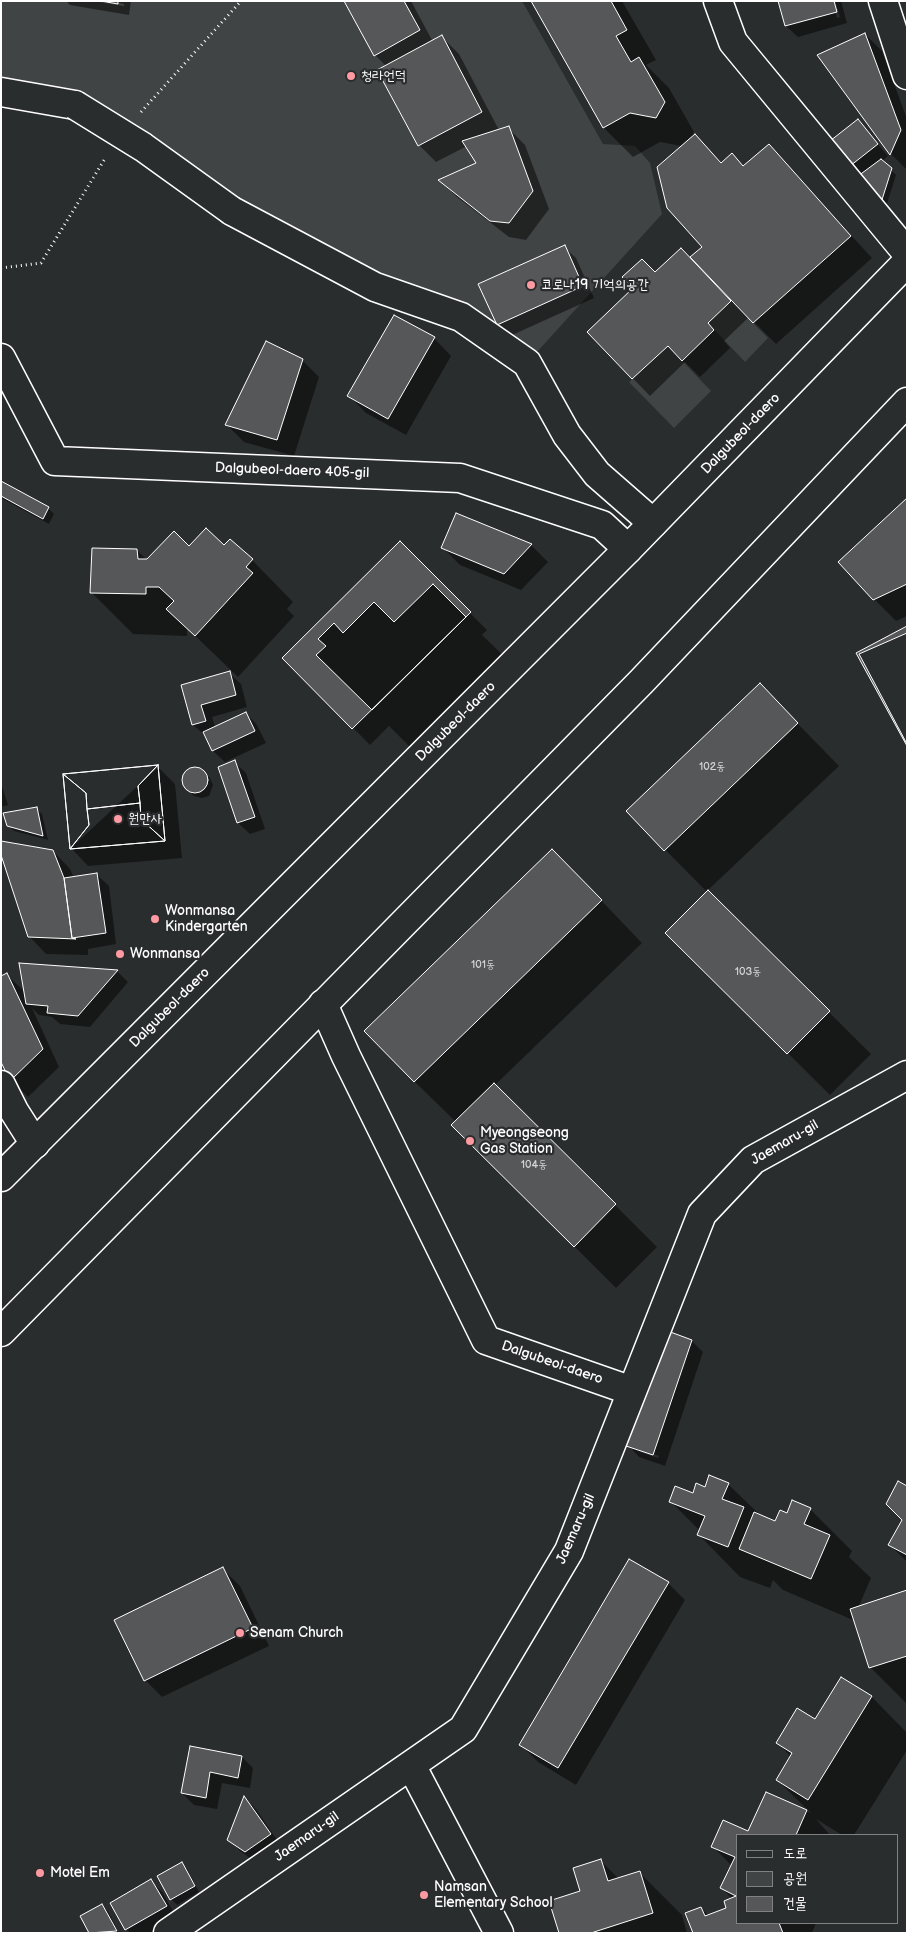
<!DOCTYPE html>
<html>
<head>
<meta charset="utf-8">
<style>
	body { margin:0 }
	#map { position:relative; width:908px; height:1934px; overflow:hidden; background:#2a2d2e; font-family:"Balsamiq Sans","Poor Story",sans-serif }
	canvas { display:block }
	.frame { position:absolute; inset:0; border:2px solid #fff; pointer-events:none }
	.legend { position:absolute; left:736px; top:1834px; width:162px; height:90px; box-sizing:border-box; background:#2a2d2e; border:1px solid #7f8182; margin:0; padding:6px 9px; list-style:none; font-size:15px; color:#fff }
	.legend li { display:flex; align-items:center; gap:10px; height:25px }
	.legend b { width:25px; border:1px solid #7f8182 }
</style>
</head>
<body>
<div id="map">
<canvas width="908" height="1934"></canvas>
<div class="frame"></div>
<ul class="legend">
<li><b style="height:6px;background:#2a2d2e"></b>도로</li>
<li><b style="height:14px;background:#414445"></b>공원</li>
<li><b style="height:14px;background:#555758"></b>건물</li>
</ul>
</div>
<script>
const g = document.querySelector('canvas').getContext('2d');
g.lineJoin = 'round';
function fill(path, color) {
  g.fillStyle = color;
  g.fill(path, 'evenodd');
}
function shape(rows) {
  const path = new Path2D();
  for (const r of rows) {
    if (r.length === 3) {
      path.moveTo(r[0] + r[2], r[1]);
      path.arc(r[0], r[1], r[2], 0, 2 * Math.PI);
      continue;
    }
    path.moveTo(r[0], r[1]);
    for (let i = 2; i < r.length; i += 2) path.lineTo(r[i], r[i + 1]);
  }
  return path;
}
function trace(path, color, width, dash) {
  g.strokeStyle = color;
  g.lineWidth = width;
  g.lineCap = dash ? 'butt' : 'round';
  g.setLineDash(dash || []);
  g.stroke(path);
}
function write(font, color, halo, rows, align = 'center') {
  g.font = font + ' "Balsamiq Sans","Poor Story",sans-serif';
  g.lineWidth = 4.5;
  g.setLineDash([]);
  g.textBaseline = 'middle';
  g.strokeStyle = halo;
  g.fillStyle = color;
  for (const [text, x, y, turn = 0] of rows) {
    g.save();
    g.translate(x, y);
    g.rotate((+turn || 0) * Math.PI / 180);
    g.textAlign = isNaN(turn) ? turn : align;
    if (halo) g.strokeText(text, 0, 0);
    g.fillText(text, 0, 0);
    g.restore();
  }
}
const green = shape([
	[1,1,522,1,603,144,635,146,650,163,662,214,527,363,375,287,75,105,1,90],
	[731,301,768,338,745,362,708,323],
	[668,346,711,391,674,428,629,382]
]);
const shadow = shape([
	[66,1,93,1,124,6,124,4,108,1,131,1,129,15,70,5],
	[345,1,411,1,433,42,442,37,459,54,499,130,508,128,525,145,549,209,526,240,509,237,457,197,440,181,478,163,467,146,436,162,419,145,387,67,375,55],
	[533,1,622,1,656,60,646,65,669,88,694,132,693,134,722,163,744,167,769,146,872,258,776,344,749,317,724,341,730,348,700,377,685,362,650,396,588,332,655,274,691,259,703,247,682,146,660,142,633,157,604,128],
	[832,1,837,18,840,17,835,1,841,1,847,23,798,37,786,26],
	[865,34,882,51,907,119,907,170,891,154,819,56],
	[858,121,888,156,882,161,896,175,885,210,861,175,851,165],
	[564,247,576,258,594,298,510,336,498,324],
	[434,338,451,356,406,435,366,413,349,396],
	[302,360,319,377,294,456,244,442,227,425],
	[1,477,5,485,48,508,54,514,49,524,1,498],
	[907,500,907,616,896,621,874,599],
	[456,514,531,545,548,562,521,590,460,565,443,548],
	[400,543,487,630,482,635,507,659,414,751,389,726,370,745,284,658],
	[189,548,252,560,293,602,287,609,294,616,238,677,187,628,187,636,133,634,92,593,137,550,148,561],
	[229,673,241,684,247,707,212,717,215,727,246,713,257,725,266,743,225,762,213,751,206,736,193,725,182,686],
	[760,685,839,766,707,891,871,1054,830,1095,667,933,707,892,627,811],
	[234,762,246,773,265,829,250,834,238,823,219,768],
	[158,767,175,784,182,858,88,866,71,848],
	[193,768,204,772,210,778,213,785,209,796,202,798,194,796,185,787,183,779,186,772],
	[1,783,8,805,1,807],
	[37,809,42,814,48,840,14,831,8,825],
	[53,851,70,869,74,878,97,875,109,886,116,944,88,949,88,955,46,954,29,936],
	[594,893,642,943,495,1085,657,1247,616,1288,453,1125,456,1122,414,1081],
	[20,965,117,971,128,982,90,1027,60,1024,52,1017,39,1015,32,1008,59,1067,28,1097,11,1080,7,975,26,993],
	[666,1332,692,1341,703,1352,665,1466,639,1457,628,1445],
	[640,1449,659,1456,658,1458,640,1452],
	[728,1484,761,1516,776,1523,788,1515,810,1509,852,1551,849,1557,871,1578,858,1608,907,1592,907,1704,870,1667,854,1618,853,1620,783,1590,773,1580,770,1588,740,1577,699,1535,700,1531,670,1501,694,1494,705,1488],
	[907,1487,907,1562,890,1545,903,1520],
	[223,1569,240,1586,269,1646,162,1697,145,1680],
	[668,1583,685,1600,576,1785,538,1762,521,1745],
	[842,1679,872,1697,907,1733,907,1750,854,1835,842,1835,816,1819,830,1835,737,1835,737,1923,816,1923,812,1933,694,1933,701,1908,709,1916,728,1908,732,1899,722,1888,732,1866,712,1846,724,1822,748,1833,766,1793,811,1813,777,1780,791,1757,777,1742,816,1721],
	[191,1747,242,1757,253,1768,250,1788,222,1783,217,1809,194,1805,182,1793],
	[245,1798,256,1809,281,1846,257,1863,240,1851,229,1839],
	[601,1861,619,1879,640,1873,682,1915,687,1933,560,1933,581,1892],
	[182,1864,187,1869,199,1892,177,1905,171,1899],
	[151,1881,162,1892,177,1918,151,1933,130,1933,126,1929],
	[102,1906,108,1911,119,1933,90,1933]
]);
const building = shape([
	[101,1,118,1,118,4,101,1],
	[344,1,404,1,420,30,374,56,344,1],
	[531,1,611,1,627,30,616,36,631,62,639,57,665,102,656,118,630,113,603,128,531,1],
	[778,1,834,1,837,12,785,26,778,1],
	[865,33,901,130,890,155,817,55,865,33],
	[442,35,482,112,418,146,377,70,442,35],
	[858,119,878,144,850,166,830,141,858,119],
	[509,126,533,191,509,223,490,221,438,180,476,163,462,141,509,126],
	[695,134,721,163,732,153,743,166,769,144,851,236,753,323,690,257,702,247,667,208,657,167,695,134],
	[881,159,892,168,880,206,854,179,881,159],
	[565,245,583,286,497,325,478,284,565,245],
	[681,248,731,301,708,323,714,330,682,361,668,346,632,379,587,332,633,288,622,277,642,259,655,272,681,248],
	[394,315,435,337,388,419,347,396,394,315],
	[266,341,303,359,277,440,225,425,266,341],
	[1,481,49,507,43,519,1,496,1,481],
	[907,498,907,584,873,600,838,562,907,498],
	[456,513,532,544,504,574,441,548,456,513],
	[206,528,224,545,230,539,253,559,246,567,253,573,195,636,166,609,174,601,159,587,146,587,146,594,90,593,92,548,137,549,138,559,147,559,174,531,189,546,206,528],
	[400,541,471,612,352,729,282,658,400,541],
	[433,584,466,617,372,710,316,655,326,646,318,639,334,623,343,633,374,602,394,622,433,584],
	[907,626,907,746,856,653,907,626],
	[907,633,907,744,859,654,907,633],
	[230,671,236,695,201,705,206,721,192,725,181,685,230,671],
	[760,683,798,723,664,851,626,811,760,683],
	[246,712,255,731,212,751,203,732,246,712],
	[235,760,255,817,237,823,218,767,235,760],
	[158,765,165,841,70,849,63,774,158,765],
	[158,765,165,841,141,819,140,803,138,786,158,765],
	[158,765,138,786,140,803,87,809,86,793,63,774,158,765],
	[195,780,13],
	[63,774,86,793,87,809,89,825,70,849,63,774],
	[140,803,141,819,165,841,70,849,89,825,87,809,140,803],
	[37,807,43,836,7,826,3,813,37,807],
	[1,841,53,850,64,878,72,938,76,939,28,937,1,855,1,841],
	[552,849,602,900,414,1082,364,1031,552,849],
	[97,873,106,933,72,938,64,878,97,873],
	[708,890,830,1011,787,1054,665,933,708,890],
	[19,963,118,970,78,1016,47,1013,48,1006,26,1004,19,963],
	[7,973,43,1049,10,1081,1,1062,1,976,7,973],
	[494,1083,616,1204,574,1247,451,1125,494,1083],
	[665,1330,692,1340,653,1455,626,1446,665,1330],
	[709,1475,729,1483,722,1499,744,1507,728,1547,697,1535,705,1516,669,1502,675,1486,693,1493,696,1483,705,1487,709,1475],
	[898,1481,907,1486,907,1555,888,1545,902,1520,886,1504,898,1481],
	[792,1500,811,1508,804,1524,830,1535,811,1579,739,1549,754,1512,775,1521,780,1510,787,1513,792,1500],
	[629,1559,669,1582,558,1768,519,1745,629,1559],
	[223,1567,253,1628,144,1681,114,1620,223,1567],
	[907,1590,907,1656,869,1668,850,1609,907,1590],
	[841,1677,872,1696,808,1800,776,1780,792,1753,776,1743,797,1708,815,1719,841,1677],
	[190,1746,242,1756,238,1778,210,1772,206,1798,181,1793,190,1746],
	[766,1792,807,1810,796,1835,737,1835,737,1923,779,1923,783,1933,693,1933,685,1913,701,1907,705,1916,726,1908,724,1901,736,1896,720,1888,735,1857,711,1847,723,1820,748,1831,766,1792],
	[244,1796,271,1834,245,1852,227,1840,244,1796],
	[601,1859,608,1881,640,1871,653,1913,591,1933,559,1933,549,1901,580,1891,573,1868,601,1859],
	[182,1862,195,1886,170,1900,157,1876,182,1862],
	[151,1879,167,1906,125,1930,110,1903,151,1879],
	[102,1904,117,1931,89,1933,80,1916,102,1904]
]);
const path = shape([
	[141,112,241,1],
	[1,268,41,263,106,157]
]);
const minor = shape([
	[718,1,733,42,907,253],
	[883,1,907,75],
	[1,92,75,105],
	[232,211,375,287,461,317,527,363,567,435,597,474,653,523],
	[1,358,55,461,460,478,602,525,628,549],
	[323,1004,346,1056,486,1340,632,1391],
	[1,1085,14,1111,35,1144],
	[411,1765,499,1933],
	[168,1933,463,1729,569,1551,702,1214,753,1160,907,1075]
]);
const major = shape([
	[1,1177,628,549,907,262],
	[1,1332,641,682,907,402]
]);
const minorBridge = shape([
	[75,105,143,147,232,211]
]);
const markers = [
	[351,76,5,"#ff9aa2"],
	[531,285,5,"#ff9aa2"],
	[118,819,5,"#ff9aa2"],
	[155,919,5,"#ff9aa2"],
	[120,954,5,"#ff9aa2"],
	[470,1141,5,"#ff9aa2"],
	[240,1633,5,"#ff9aa2"],
	[40,1873,5,"#ff9aa2"],
	[424,1895,5,"#ff9aa2"]
];
const numberNames = [
	["102동",712,767],
	["101동",483,965],
	["103동",748,972],
	["104동",534,1165]
];
const poiNames = [
	["청라언덕",361,76],
	["코로나19 기억의공간",541,285],
	["원만사",128,819],
	["Wonmansa",165,911],
	["Kindergarten",165,927],
	["Wonmansa",130,954],
	["Myeongseong",480,1133],
	["Gas Station",480,1149],
	["Senam Church",250,1633],
	["Motel Em",50,1873],
	["Namsan",434,1887],
	["Elementary School",434,1903]
];
const streetNames = [
	["Dalgubeol-daero",741,434,-46],
	["Dalgubeol-daero 405-gil",292,471,2],
	["Dalgubeol-daero",456,722,-45],
	["Dalgubeol-daero",170,1008,-45],
	["Jaemaru-gil",785,1143,-30],
	["Dalgubeol-daero",552,1363,19],
	["Jaemaru-gil",576,1529,-66],
	["Jaemaru-gil",307,1837,-35]
];
fill(green, '#414445');
fill(shadow, '#0007');
fill(building, '#555758');
trace(building, '#fff', 1);
trace(minor, '#fff', 31);
trace(major, '#fff', 31);
trace(path, '#fff', 3, [1, 4]);
trace(minor, '#2a2d2e', 28);
trace(major, '#2a2d2e', 28);
trace(minorBridge, '#fff', 31, []);
trace(minorBridge, '#2a2d2e', 28);
for (const [x, y, r, color] of markers) {
  const dot = new Path2D();
  dot.arc(x, y, r, 0, 2 * Math.PI);
  g.fillStyle = color;
  g.fill(dot);
  trace(dot, '#2a2d2e', 2);
}
write('11px', '#d4d5d5', null, numberNames);
write('14px', '#fff', '#2a2d2e', poiNames, 'left');
write('14px', '#fff', '#2a2d2e', streetNames);
</script>
</body>
</html>
